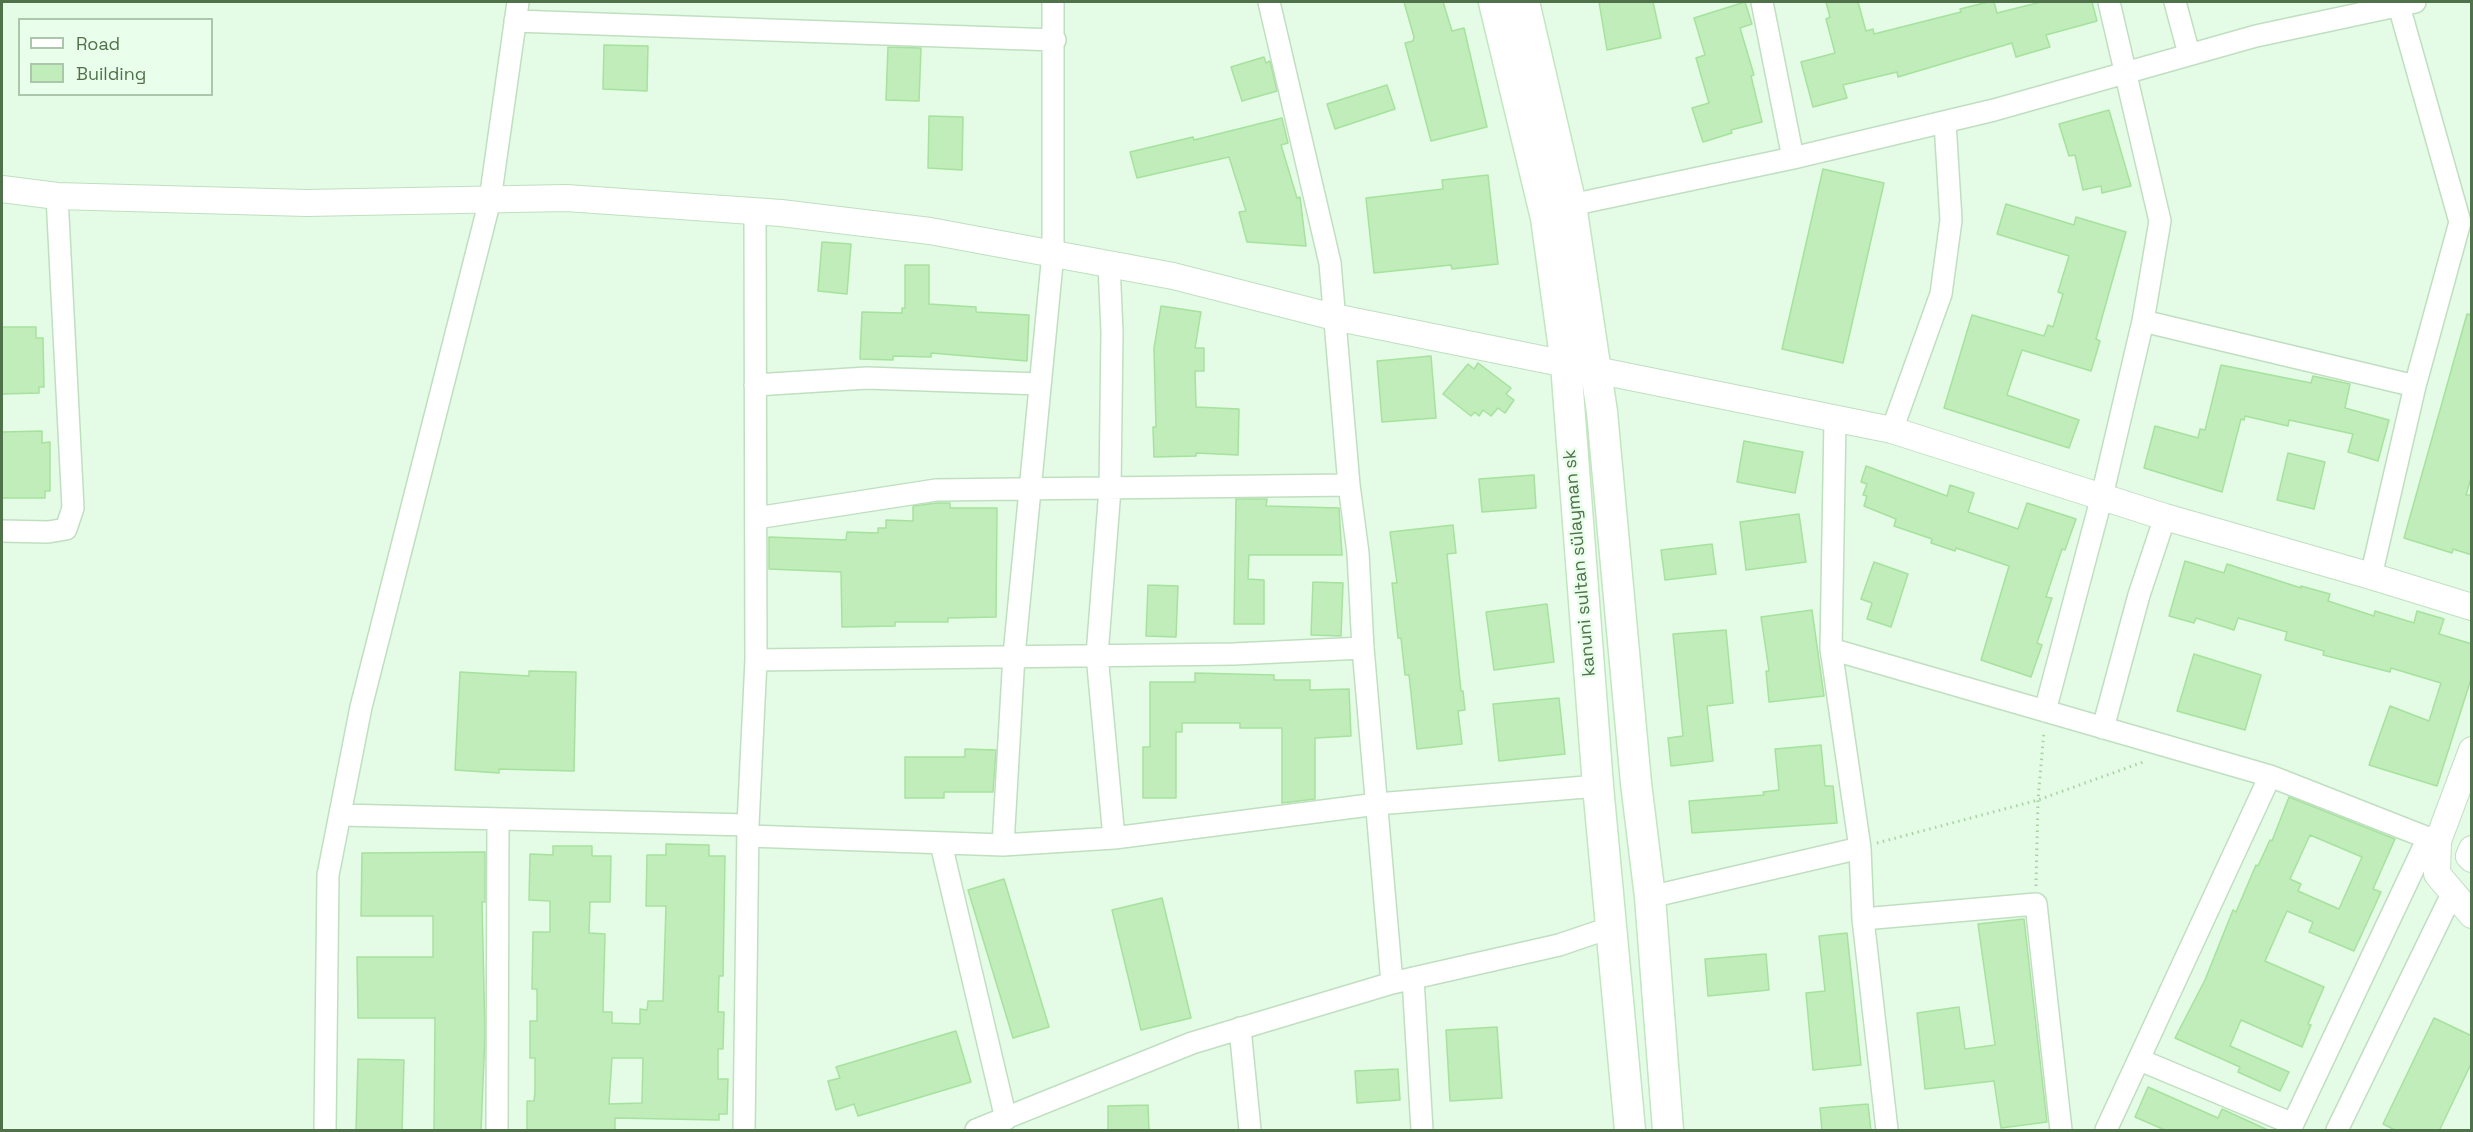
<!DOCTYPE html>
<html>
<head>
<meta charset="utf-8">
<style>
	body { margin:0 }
	#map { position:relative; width:2473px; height:1132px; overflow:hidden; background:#e4fbe6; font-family:"Space Grotesk",sans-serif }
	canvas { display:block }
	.frame { position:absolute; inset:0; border:3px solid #50724a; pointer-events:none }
	.legend { position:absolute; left:18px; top:18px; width:195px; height:78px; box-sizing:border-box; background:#eafeec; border:2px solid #acc6ab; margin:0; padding:8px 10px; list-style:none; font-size:18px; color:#50724a }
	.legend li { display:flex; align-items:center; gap:12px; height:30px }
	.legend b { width:30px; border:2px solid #acc6ab }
</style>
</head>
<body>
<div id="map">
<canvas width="2473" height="1132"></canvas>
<div class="frame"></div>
<ul class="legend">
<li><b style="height:8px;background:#fff"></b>Road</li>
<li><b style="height:16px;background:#c0edba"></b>Building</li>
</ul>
</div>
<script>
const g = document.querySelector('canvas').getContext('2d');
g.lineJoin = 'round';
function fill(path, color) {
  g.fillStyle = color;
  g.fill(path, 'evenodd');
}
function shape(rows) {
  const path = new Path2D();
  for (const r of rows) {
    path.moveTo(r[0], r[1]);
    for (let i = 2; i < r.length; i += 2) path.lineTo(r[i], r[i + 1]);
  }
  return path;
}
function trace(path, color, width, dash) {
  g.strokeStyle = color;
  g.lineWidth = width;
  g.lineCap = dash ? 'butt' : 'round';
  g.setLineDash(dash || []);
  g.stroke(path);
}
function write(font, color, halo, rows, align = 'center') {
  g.font = font + ' "Space Grotesk",sans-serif';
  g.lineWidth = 5;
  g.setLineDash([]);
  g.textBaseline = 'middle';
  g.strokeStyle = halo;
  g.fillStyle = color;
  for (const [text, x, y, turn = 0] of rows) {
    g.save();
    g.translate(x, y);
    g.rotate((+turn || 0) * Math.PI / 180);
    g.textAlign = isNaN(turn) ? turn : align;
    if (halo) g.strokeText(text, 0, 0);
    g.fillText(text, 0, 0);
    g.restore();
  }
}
const building = shape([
	[1404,2,1443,2,1452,31,1464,28,1487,127,1431,141,1405,43,1413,41,1414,37,1404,2],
	[1599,2,1653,2,1661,38,1607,50,1599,2],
	[1745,2,1752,24,1740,28,1754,75,1751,76,1762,122,1731,130,1732,133,1703,142,1692,108,1709,103,1696,58,1705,55,1694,18,1745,2],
	[1826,2,1858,2,1866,31,1873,29,1874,34,1961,12,1960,9,1988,2,1994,2,1997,13,2041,2,2092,2,2097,21,2046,35,2050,47,2016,57,2012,43,1898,77,1897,72,1843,85,1847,98,1813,107,1801,62,1835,53,1826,19,1830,17,1826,2],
	[604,45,648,46,647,91,603,89,604,45],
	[888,47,921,48,919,101,886,100,888,47],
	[1264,57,1266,63,1270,61,1277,91,1242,101,1231,67,1264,57],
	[1387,85,1395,109,1335,129,1327,104,1387,85],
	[2109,110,2131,186,2102,193,2101,186,2083,190,2075,155,2069,156,2059,124,2109,110],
	[929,116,963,117,962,170,928,168,929,116],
	[1282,118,1288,143,1281,145,1297,198,1300,197,1306,246,1247,242,1239,212,1246,211,1229,157,1137,178,1130,152,1193,137,1194,140,1282,118],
	[1823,169,1884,183,1843,363,1782,349,1823,169],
	[1488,175,1498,264,1452,269,1451,265,1374,273,1366,198,1443,189,1442,180,1488,175],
	[2006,204,2074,225,2076,217,2126,232,2096,339,2100,341,2091,371,2022,350,2007,395,2079,420,2069,448,1944,408,1972,315,2044,336,2048,325,2053,327,2063,294,2058,292,2069,256,1997,234,2006,204],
	[822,242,851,244,847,294,818,291,822,242],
	[905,265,929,265,929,304,976,307,976,312,1029,315,1027,361,931,353,931,357,893,356,893,360,860,359,862,312,902,313,902,308,905,308,905,265],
	[1161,306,1201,312,1195,348,1204,348,1204,371,1195,371,1196,407,1239,409,1238,455,1196,453,1196,456,1154,457,1153,427,1156,427,1154,348,1161,306],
	[2467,314,2472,315,2472,475,2466,495,2472,495,2472,555,2453,549,2452,553,2404,538,2467,314],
	[2,327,36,327,36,338,43,338,44,387,39,387,39,393,2,394,2,327],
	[1431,356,1436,418,1382,422,1377,361,1431,356],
	[1478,363,1511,388,1506,394,1514,400,1505,413,1498,408,1491,416,1483,410,1479,416,1475,412,1471,416,1443,394,1468,364,1474,369,1478,363],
	[2221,365,2311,383,2313,376,2350,384,2345,408,2389,420,2378,461,2348,452,2353,434,2289,420,2288,426,2245,416,2244,420,2241,419,2222,492,2144,468,2155,426,2198,438,2200,429,2205,430,2221,365],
	[42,431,42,443,50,442,50,491,45,491,45,498,2,498,2,432,42,431],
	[1744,441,1803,452,1795,493,1737,482,1744,441],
	[2288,453,2325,462,2314,509,2277,500,2288,453],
	[1866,466,1947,496,1950,485,1974,493,1968,512,2018,529,2027,503,2076,519,2065,550,2062,549,2046,597,2052,598,2037,643,2042,645,2031,677,1981,660,2009,566,1956,548,1955,551,1931,543,1932,539,1894,526,1896,519,1864,506,1867,496,1863,495,1867,484,1861,482,1866,466],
	[1534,475,1536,508,1482,512,1479,479,1534,475],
	[1236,499,1267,499,1266,506,1339,508,1342,555,1249,555,1248,579,1264,580,1264,624,1234,624,1236,499],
	[937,503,950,503,950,508,997,508,996,617,948,618,948,622,895,622,895,626,842,627,841,572,769,569,769,537,846,540,847,532,878,533,878,528,886,528,886,520,913,521,913,506,937,503],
	[1799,514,1806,562,1746,570,1740,522,1799,514],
	[1453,525,1456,553,1447,554,1461,691,1463,691,1465,710,1458,711,1462,744,1417,749,1409,675,1405,675,1401,638,1398,638,1392,583,1397,583,1390,532,1453,525],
	[1712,544,1716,574,1665,580,1661,550,1712,544],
	[2185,561,2224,573,2227,564,2301,588,2301,586,2330,594,2328,601,2374,616,2375,611,2414,623,2417,611,2444,619,2439,634,2472,644,2472,676,2437,786,2369,765,2390,706,2429,721,2441,683,2391,668,2390,672,2323,655,2324,651,2285,640,2287,632,2238,618,2234,630,2196,618,2194,623,2169,616,2185,561],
	[1874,562,1908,574,1891,627,1867,619,1872,603,1861,599,1874,562],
	[1313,582,1343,583,1341,636,1311,635,1313,582],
	[1148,585,1178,586,1176,637,1146,636,1148,585],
	[1547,604,1554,662,1494,670,1486,612,1547,604],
	[1812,610,1824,696,1769,702,1766,671,1769,671,1761,617,1812,610],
	[1726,630,1733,703,1707,706,1713,761,1671,766,1668,738,1683,736,1673,634,1726,630],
	[2194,654,2261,675,2245,730,2177,711,2194,654],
	[529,671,576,672,574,771,499,769,499,773,455,770,460,672,529,676,529,671],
	[1195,673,1274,675,1274,680,1310,680,1310,690,1349,689,1351,736,1315,738,1315,799,1282,803,1282,728,1240,728,1240,723,1182,723,1182,732,1176,732,1176,798,1143,798,1143,747,1150,747,1150,682,1195,682,1195,673],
	[1559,698,1565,754,1499,761,1493,704,1559,698],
	[1821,745,1825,786,1833,786,1837,823,1692,833,1689,801,1764,795,1763,792,1779,790,1775,749,1821,745],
	[965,749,996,750,993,792,944,792,944,798,905,798,905,757,965,757,965,749],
	[2289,797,2395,839,2373,889,2381,892,2354,951,2309,932,2313,922,2287,911,2265,961,2324,987,2308,1024,2311,1025,2302,1047,2241,1020,2230,1046,2289,1072,2280,1091,2238,1072,2240,1067,2175,1038,2205,980,2233,910,2236,912,2256,865,2258,866,2270,840,2272,841,2289,797],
	[2310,835,2362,857,2339,909,2298,891,2301,884,2290,879,2310,835],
	[666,844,709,845,709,856,725,856,723,976,719,976,718,1012,724,1012,723,1049,718,1049,718,1079,728,1079,727,1114,719,1114,719,1120,615,1118,615,1131,527,1131,527,1101,534,1101,535,1092,535,1058,530,1058,530,1021,537,1021,537,989,532,989,533,932,550,932,550,901,529,900,530,854,553,855,553,846,592,846,592,856,611,856,610,902,590,902,589,933,605,934,603,1012,612,1012,612,1023,640,1024,640,1009,647,1010,648,1001,663,1001,666,906,646,906,647,855,666,855,666,844],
	[612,1058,643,1058,642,1103,609,1104,612,1058],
	[485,852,485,902,482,902,485,1034,481,1131,434,1131,435,1018,358,1018,357,957,433,957,433,916,361,916,362,853,485,852],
	[1004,879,1049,1027,1013,1038,968,890,1004,879],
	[1162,898,1191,1018,1141,1030,1112,910,1162,898],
	[2024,919,2047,1122,2001,1128,1994,1081,1925,1089,1917,1013,1959,1007,1965,1049,1995,1045,1978,924,2024,919],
	[1847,933,1861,1065,1813,1070,1806,993,1825,991,1819,936,1847,933],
	[1766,954,1769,990,1708,996,1705,959,1766,954],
	[2434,1018,2472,1036,2472,1062,2439,1131,2397,1131,2383,1124,2434,1018],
	[1497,1027,1502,1098,1450,1101,1446,1030,1497,1027],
	[956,1031,971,1082,858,1116,854,1104,836,1110,828,1081,840,1078,836,1067,956,1031],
	[358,1059,404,1060,402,1131,356,1131,358,1059],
	[1398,1069,1400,1100,1357,1103,1355,1071,1398,1069],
	[2148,1087,2218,1118,2222,1109,2270,1131,2167,1131,2135,1117,2148,1087],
	[1868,1104,1871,1131,1822,1131,1820,1108,1868,1104],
	[1148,1105,1149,1131,1108,1131,1108,1106,1148,1105]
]);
const path = shape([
	[1877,843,2038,800,2146,761],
	[2036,886,2038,800,2044,731]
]);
const minor = shape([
	[1269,2,1330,263,1349,485,1358,553,1363,648,1392,983],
	[1762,2,1793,158],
	[2175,2,2189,54],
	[515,21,1055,40],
	[1571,205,1793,158,1994,110,2256,36,2415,2],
	[1109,264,1112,332,1110,489,1097,655,1114,838],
	[2143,321,2415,386],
	[755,385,867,378,1040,384],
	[1835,420,1831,649,1860,848,1863,919,1887,1130],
	[1892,430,1941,294,1951,220,1945,122],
	[756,518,936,490,1349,485],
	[2,531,48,532,66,529,73,508,57,196],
	[2371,576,2415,386,2460,222,2399,6],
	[1831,649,2270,776,2428,838],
	[756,660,1234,654,1363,648],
	[2045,711,2102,496,2143,321,2160,221,2109,2],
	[2103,728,2139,595,2165,517],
	[341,815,748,825],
	[749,836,1003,845,1114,838,1377,804,1598,786],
	[941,844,1006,1119],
	[1003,845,1014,655,1053,253,1053,2],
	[1650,897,1860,848],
	[1863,919,2036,904,2061,1130],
	[1413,978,1422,1130],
	[1240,1028,1250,1130],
	[2140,1060,2293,1124],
	[325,1130,328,875,361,707,490,200,518,2],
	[497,1130,498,819],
	[744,1130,748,825,756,660,755,211],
	[976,1130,1192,1043,1392,983,1559,945,1612,927],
	[2106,1130,2270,776],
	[2290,1130,2428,838,2438,841],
	[2337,1130,2452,894]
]);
const tertiary = shape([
	[2,189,57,196,306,203,566,198,781,213,930,231,1173,276,1334,317,1892,430,2165,517,2371,576,2472,607],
	[2472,750,2438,841,2437,874,2472,915],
	[2472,849,2469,856,2472,859]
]);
const secondary = shape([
	[1494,2,1546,218,1566,364,1598,786,1630,1130],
	[1524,2,1571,205,1602,412,1636,783,1650,897,1668,1130]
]);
const streetNames = [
	["kanuni sultan sülayman sk",1580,563,-95]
];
fill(building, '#c0edba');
trace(building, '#a6e29d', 1.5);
trace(minor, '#c0dfc0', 24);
trace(tertiary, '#c0dfc0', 28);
trace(secondary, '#c1e6c0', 33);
trace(path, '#a6d4a0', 3, [1.5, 4.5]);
trace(minor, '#fff', 21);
trace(tertiary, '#fff', 26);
trace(secondary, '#fff', 30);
write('18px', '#50724a', '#eafeec', streetNames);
</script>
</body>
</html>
